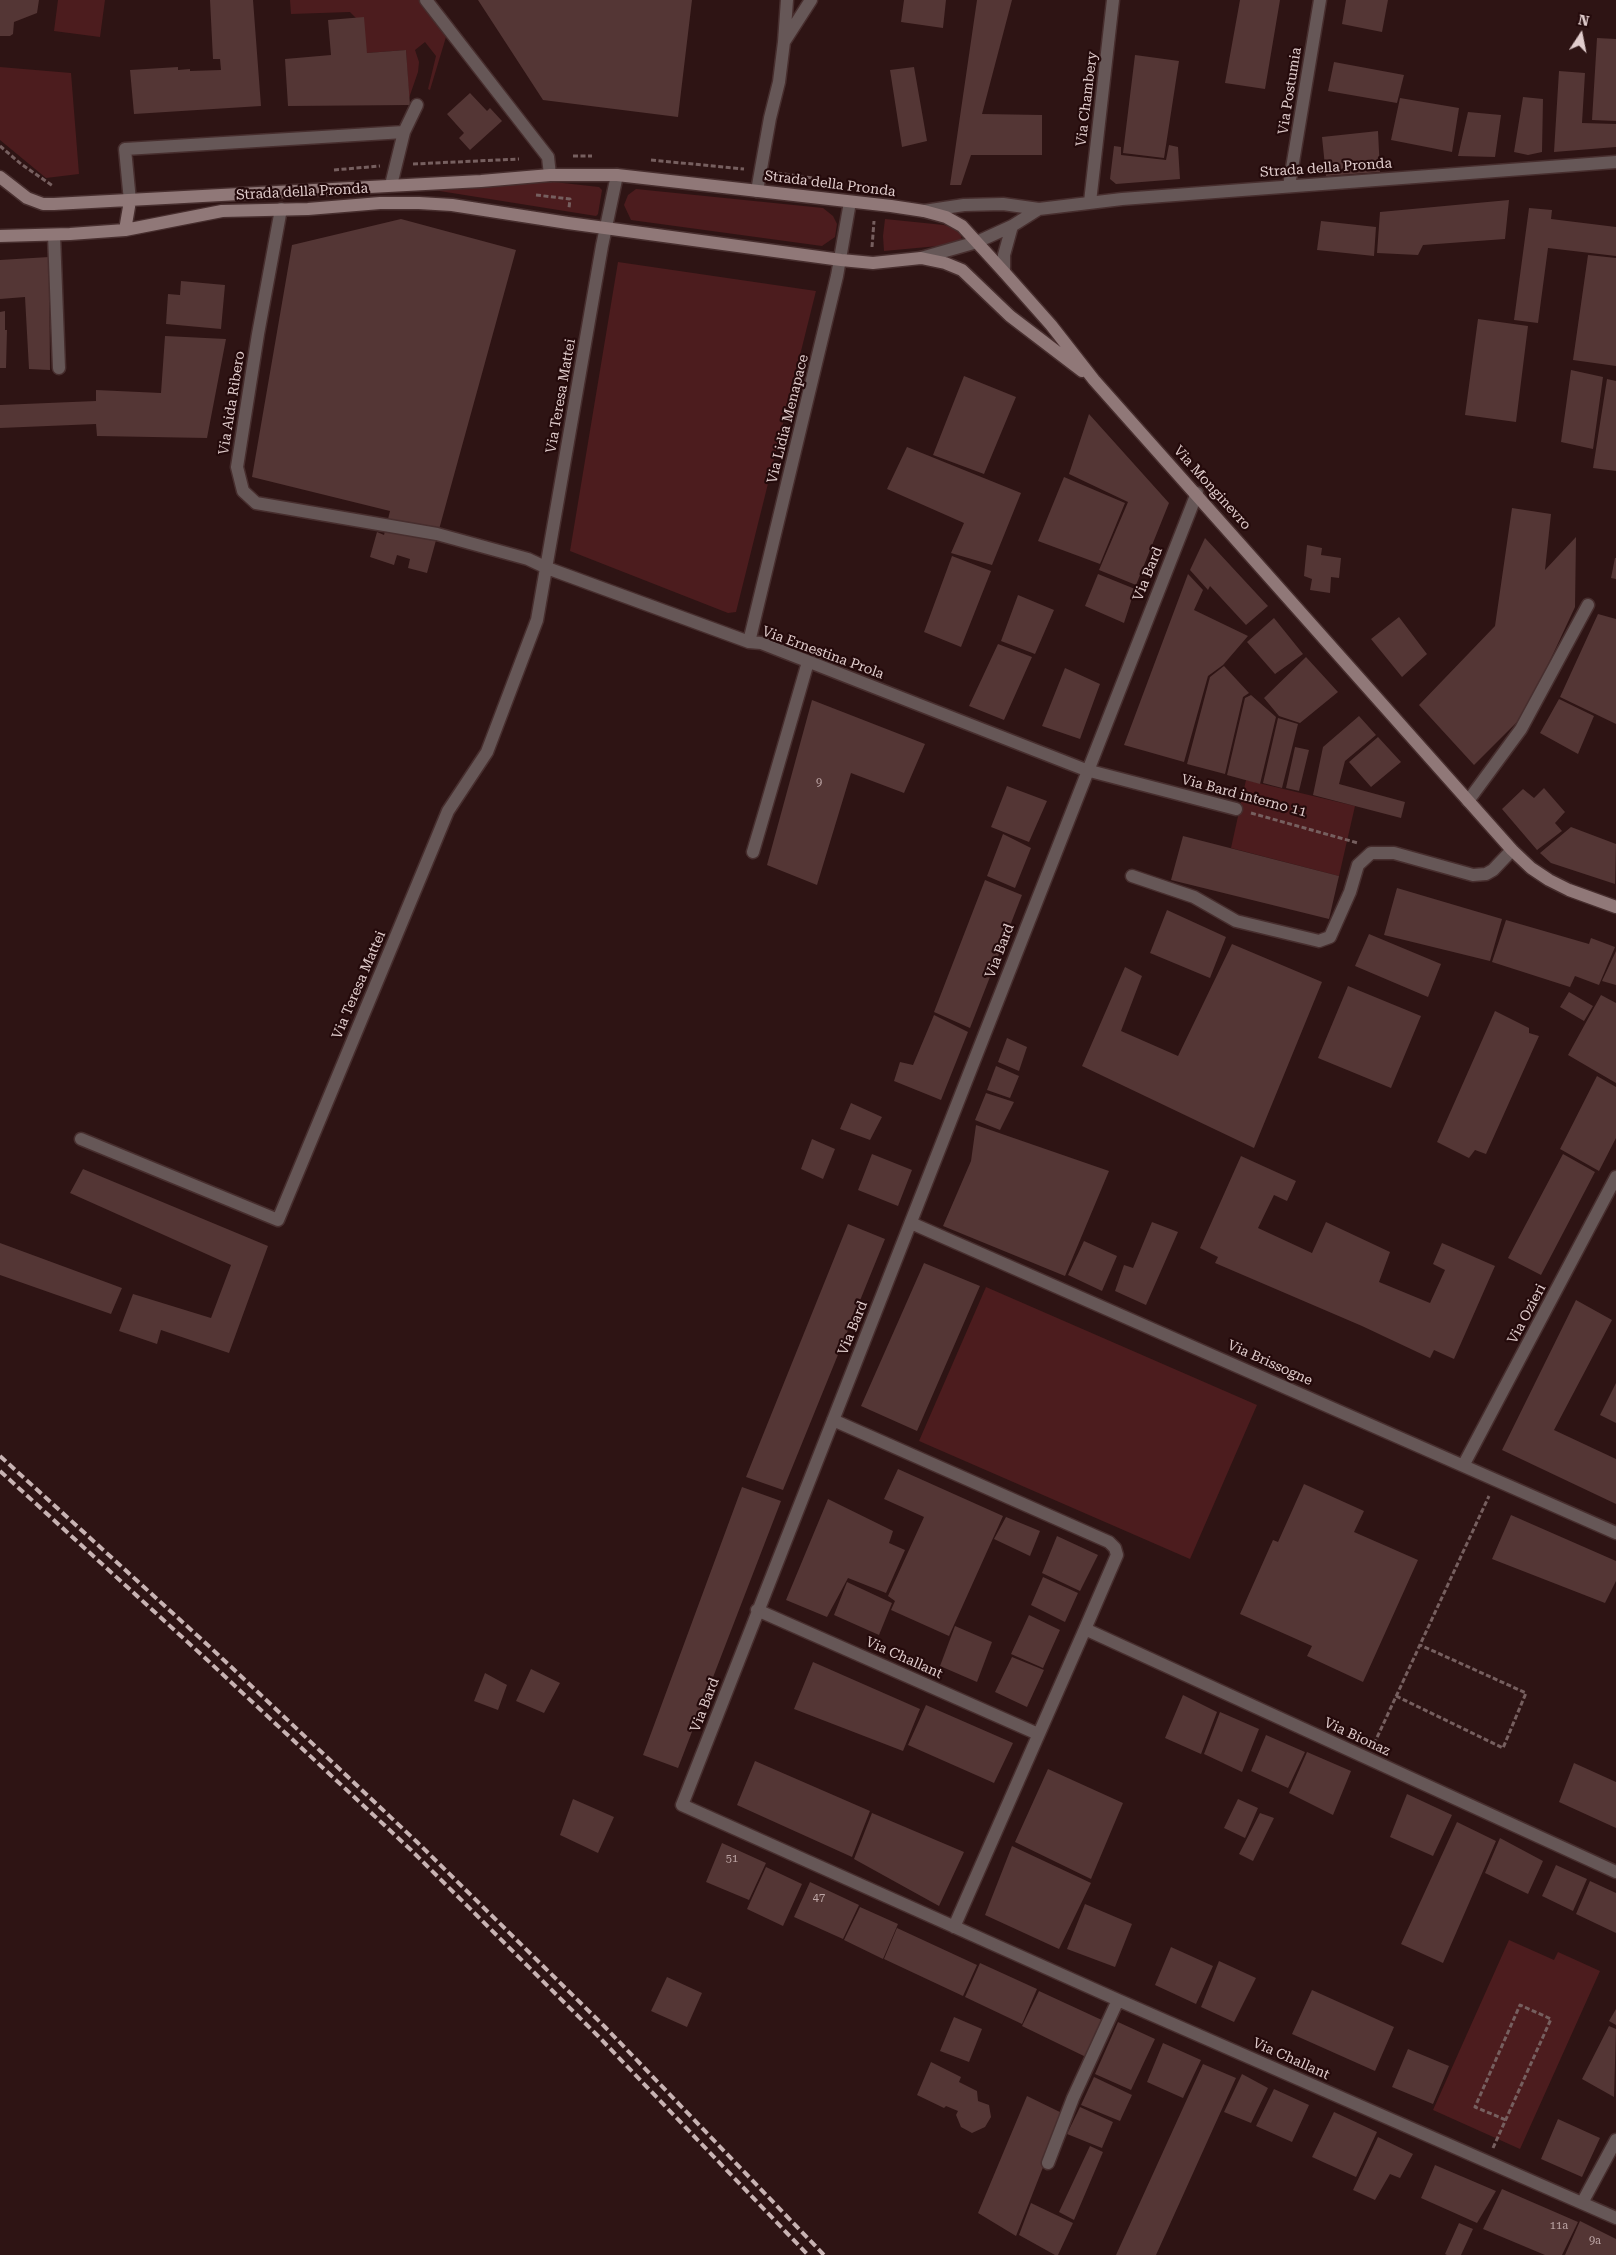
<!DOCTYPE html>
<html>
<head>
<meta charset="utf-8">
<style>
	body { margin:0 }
	#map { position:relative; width:1616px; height:2255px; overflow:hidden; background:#2e1414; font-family:"Roboto Serif",serif }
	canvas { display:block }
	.north { position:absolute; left:1556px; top:10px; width:50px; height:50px; -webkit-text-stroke:4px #240a0b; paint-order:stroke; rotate:11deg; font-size:14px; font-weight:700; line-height:20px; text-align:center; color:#e1cdcd }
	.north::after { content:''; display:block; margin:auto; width:18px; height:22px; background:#e1cdcd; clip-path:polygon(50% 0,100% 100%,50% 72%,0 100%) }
</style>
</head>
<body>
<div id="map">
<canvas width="1616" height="2255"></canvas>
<div class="north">N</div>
</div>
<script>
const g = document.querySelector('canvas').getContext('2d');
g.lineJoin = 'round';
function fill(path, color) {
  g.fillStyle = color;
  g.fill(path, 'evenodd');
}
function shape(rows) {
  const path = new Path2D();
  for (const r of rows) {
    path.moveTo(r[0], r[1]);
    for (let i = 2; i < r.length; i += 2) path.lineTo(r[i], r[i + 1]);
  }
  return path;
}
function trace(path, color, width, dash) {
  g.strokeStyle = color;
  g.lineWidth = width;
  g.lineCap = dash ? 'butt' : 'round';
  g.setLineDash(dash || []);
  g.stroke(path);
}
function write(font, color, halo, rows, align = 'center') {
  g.font = font + ' "Roboto Serif",serif';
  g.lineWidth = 4.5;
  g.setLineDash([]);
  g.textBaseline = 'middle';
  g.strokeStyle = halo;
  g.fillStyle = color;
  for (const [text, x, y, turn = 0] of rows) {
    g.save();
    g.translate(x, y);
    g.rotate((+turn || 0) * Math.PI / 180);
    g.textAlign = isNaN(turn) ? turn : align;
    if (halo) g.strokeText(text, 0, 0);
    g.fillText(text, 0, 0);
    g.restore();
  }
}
const green = shape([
	[58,0,105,0,100,37,54,31],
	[290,0,420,0,446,37,430,90,428,89,436,56,425,42,415,50,419,62,418,72,409,98,406,50,367,53,356,18,350,12,291,14],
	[0,67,71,73,79,174,46,178,0,140],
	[554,182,599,187,602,190,598,214,596,216,427,189],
	[636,189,823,208,833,216,837,224,835,237,822,246,631,220,624,205,628,195],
	[885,219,944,225,954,228,961,235,962,241,960,244,884,251,883,236],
	[618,262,816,291,736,612,728,613,570,551],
	[1246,780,1355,806,1339,876,1231,848],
	[986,1287,1257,1405,1190,1559,919,1441],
	[1509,1940,1554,1960,1558,1952,1600,1971,1520,2149,1433,2110]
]);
const building = shape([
	[0,0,39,0,37,13,14,22,13,34,10,36,0,36],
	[210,0,253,0,261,106,134,114,130,70,178,67,178,70,190,69,190,71,221,70,220,59,213,59],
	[478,0,692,0,678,117,543,100],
	[904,0,946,0,943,28,901,22],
	[977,0,1012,0,982,114,1042,115,1042,155,971,155,961,185,950,185],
	[1240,0,1280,0,1265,89,1225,83],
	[1346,0,1388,0,1382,32,1342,24],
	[364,17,367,53,406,50,410,105,288,106,285,59,331,55,328,20],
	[1597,38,1616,39,1616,121,1592,120],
	[1135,55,1179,61,1164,158,1123,153],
	[1334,62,1404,75,1397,103,1328,91],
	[914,67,927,141,902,147,890,70],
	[1559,71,1585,73,1582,123,1616,124,1616,147,1554,152],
	[470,93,487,111,490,108,502,121,470,150,459,138,464,133,447,114],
	[1523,97,1543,99,1542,152,1528,155,1514,152],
	[1400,98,1459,108,1452,152,1391,140],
	[1468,112,1501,115,1495,157,1458,156],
	[1378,131,1380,172,1326,176,1322,137],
	[1169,145,1178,147,1180,179,1116,184,1110,179,1114,146,1121,147,1121,155,1166,160],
	[1509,200,1505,239,1423,245,1418,255,1377,253,1380,212],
	[1529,208,1552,210,1551,219,1616,227,1616,256,1548,248,1538,323,1514,320],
	[401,219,516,250,427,573,408,568,410,559,397,555,394,565,370,557,377,532,384,535,390,511,252,477,292,245],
	[1321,221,1376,227,1374,256,1317,250],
	[1588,255,1616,258,1616,366,1573,360],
	[49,257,50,370,29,369,25,297,0,299,0,260],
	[181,281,225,285,221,329,166,324,168,294,180,295],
	[5,311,5,330,7,330,6,368,0,368,0,312],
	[1478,319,1528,326,1516,422,1465,415],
	[165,336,226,339,207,438,97,436,96,424,0,428,0,405,96,401,96,390,161,393],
	[1571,370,1603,377,1593,449,1561,442],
	[964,376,1016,397,984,474,933,455],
	[1607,379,1616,381,1616,471,1593,468],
	[1089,414,1169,503,1136,585,1099,570,1128,502,1069,474],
	[907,447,1021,493,992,565,951,553,964,523,887,489],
	[1064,477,1125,503,1100,564,1038,541],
	[1512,508,1551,514,1545,570,1576,537,1575,607,1525,714,1474,765,1419,705,1495,626],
	[1205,538,1268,606,1246,625,1210,586,1208,590,1190,570],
	[1307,545,1322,548,1321,555,1341,558,1339,578,1331,577,1330,593,1310,590,1312,579,1304,576],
	[952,556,991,571,961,647,924,632],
	[1615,558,1616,558,1616,579,1611,578],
	[1098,574,1135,589,1124,623,1085,606],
	[1188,574,1203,590,1194,610,1248,636,1223,665,1208,676,1184,762,1124,745],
	[1018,595,1054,610,1035,654,1001,641],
	[1598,614,1616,619,1616,724,1560,697],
	[1399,617,1427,654,1402,677,1371,639],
	[1274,618,1303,654,1275,674,1247,642],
	[998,644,1032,657,1004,720,969,706],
	[1306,657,1338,692,1300,723,1279,716,1264,698],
	[1224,666,1249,693,1243,697,1225,774,1187,764,1210,677],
	[1065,668,1100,684,1080,739,1042,726],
	[1251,695,1276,717,1260,784,1227,775,1245,698],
	[1559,699,1594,716,1578,754,1540,733],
	[812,700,925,744,904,793,851,773,817,885,767,865],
	[1359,716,1376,735,1345,761,1339,784,1405,802,1401,818,1313,795,1323,747],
	[1278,718,1298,724,1282,788,1263,783],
	[1378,737,1401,762,1371,787,1349,762],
	[1295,747,1309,750,1299,791,1286,788],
	[1007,786,1047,801,1029,842,991,827],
	[1544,788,1565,812,1555,823,1562,831,1537,850,1502,809,1523,789,1534,798],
	[1571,827,1616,844,1615,884,1551,863,1540,853],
	[1003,834,1031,848,1015,888,987,876],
	[1183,836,1339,876,1329,919,1171,880],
	[985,880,1022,895,970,1028,934,1012],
	[1397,888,1502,919,1490,961,1384,935],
	[1167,910,1226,937,1210,978,1150,953],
	[1506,920,1589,944,1591,938,1615,947,1599,985,1575,976,1570,987,1492,962],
	[1369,934,1441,964,1428,997,1355,966],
	[1232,944,1322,982,1254,1148,1082,1066,1125,967,1142,976,1121,1031,1178,1056],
	[1616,951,1616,985,1602,981],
	[1348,986,1421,1016,1391,1088,1318,1058],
	[1569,992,1593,1006,1584,1021,1560,1007],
	[1601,995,1616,1003,1616,1083,1568,1055],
	[1495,1011,1529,1028,1529,1033,1539,1036,1486,1154,1475,1150,1469,1158,1437,1142],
	[934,1015,968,1032,941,1100,894,1081,900,1062,913,1065],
	[1007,1038,1027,1047,1019,1071,998,1062],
	[996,1066,1019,1076,1010,1098,987,1090],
	[1597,1076,1616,1087,1616,1138,1599,1171,1560,1149],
	[986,1093,1014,1102,1000,1130,975,1120],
	[851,1103,882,1117,870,1140,840,1129],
	[976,1125,1109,1171,1065,1276,943,1226,971,1161],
	[812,1139,835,1149,823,1179,801,1169],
	[872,1154,912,1170,898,1206,858,1190],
	[1563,1154,1595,1172,1541,1275,1508,1258],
	[1241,1156,1296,1181,1287,1201,1274,1195,1258,1228,1312,1253,1326,1222,1390,1252,1379,1282,1430,1303,1445,1270,1433,1264,1442,1243,1495,1266,1454,1359,1434,1350,1430,1358,1362,1326,1215,1263,1218,1257,1200,1248],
	[83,1169,268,1246,229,1353,161,1330,157,1344,119,1331,133,1294,211,1318,231,1265,70,1193],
	[1152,1222,1178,1232,1146,1305,1115,1291,1124,1265,1133,1268],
	[848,1224,885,1239,783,1490,746,1477],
	[1084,1241,1117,1256,1102,1291,1068,1275],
	[0,1243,122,1288,111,1314,0,1275],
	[924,1263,980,1286,917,1431,861,1406],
	[1576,1300,1612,1320,1554,1430,1616,1459,1616,1504,1502,1450],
	[1616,1383,1616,1423,1600,1415],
	[898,1469,1003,1516,949,1636,891,1610,895,1601,888,1596,924,1517,884,1499],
	[1304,1484,1364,1511,1354,1532,1418,1560,1363,1682,1307,1656,1312,1646,1240,1614,1273,1540,1278,1542],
	[742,1487,781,1501,678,1768,643,1755],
	[828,1499,893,1531,889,1543,905,1550,886,1593,848,1578,827,1617,786,1600],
	[1511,1515,1616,1561,1616,1581,1605,1603,1492,1559],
	[1006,1517,1040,1531,1030,1556,994,1539],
	[1057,1536,1098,1555,1080,1591,1042,1573],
	[1043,1577,1078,1593,1065,1622,1031,1605],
	[847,1582,892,1603,879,1635,834,1615],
	[1029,1615,1060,1630,1043,1668,1011,1654],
	[955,1626,992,1642,977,1682,940,1666],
	[1012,1657,1044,1670,1027,1707,995,1692],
	[813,1662,920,1709,903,1751,794,1709],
	[531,1669,560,1683,544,1713,516,1701],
	[485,1673,507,1685,498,1710,474,1701],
	[1183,1695,1217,1712,1201,1754,1165,1738],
	[926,1705,1013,1743,994,1783,908,1745],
	[1220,1712,1259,1729,1242,1772,1204,1754],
	[1266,1735,1305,1752,1288,1788,1251,1771],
	[1307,1752,1351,1771,1333,1815,1289,1793],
	[755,1761,870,1811,852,1857,737,1805],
	[1574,1763,1616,1782,1616,1828,1559,1802],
	[1048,1769,1123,1803,1091,1879,1015,1842],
	[1407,1794,1452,1815,1433,1856,1390,1837],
	[573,1799,614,1817,598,1853,560,1835],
	[1238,1799,1258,1808,1245,1838,1224,1828],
	[872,1813,964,1852,939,1906,854,1859],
	[1260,1813,1274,1818,1253,1861,1239,1854],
	[1457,1822,1496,1841,1443,1963,1401,1944],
	[1500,1838,1543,1861,1528,1894,1485,1873],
	[722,1843,766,1863,749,1900,706,1882],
	[1012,1846,1091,1883,1059,1949,985,1915],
	[1556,1865,1587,1879,1573,1911,1542,1896],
	[766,1867,802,1884,783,1926,747,1909],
	[1590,1881,1616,1893,1616,1933,1576,1914],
	[810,1882,859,1905,843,1939,794,1917],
	[1085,1904,1132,1924,1115,1967,1067,1949],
	[860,1907,898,1924,883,1959,844,1940],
	[897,1928,977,1965,963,1996,884,1959],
	[1171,1947,1213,1966,1196,2004,1155,1985],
	[1219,1961,1256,1978,1234,2022,1201,2007],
	[980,1963,1037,1989,1022,2024,965,1997],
	[667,1977,702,1993,687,2027,651,2011],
	[1312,1990,1394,2027,1375,2071,1292,2034],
	[1039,1991,1104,2021,1088,2058,1022,2026],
	[1616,2009,1616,2025,1609,2021],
	[954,2017,982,2029,969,2062,940,2051],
	[1118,2022,1155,2039,1131,2090,1095,2074],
	[1609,2026,1616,2029,1614,2097,1582,2079],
	[1163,2043,1201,2060,1183,2098,1147,2082],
	[1408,2049,1449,2066,1433,2104,1392,2087],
	[931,2062,961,2077,959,2082,977,2091,978,2101,989,2105,991,2117,985,2127,972,2133,961,2127,956,2115,958,2111,946,2106,944,2108,917,2095],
	[1203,2064,1236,2078,1156,2255,1116,2255],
	[1242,2074,1268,2088,1251,2123,1224,2112],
	[1094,2077,1132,2095,1120,2121,1081,2105],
	[1274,2089,1309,2105,1292,2142,1256,2126],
	[1027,2096,1064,2114,1016,2236,978,2213],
	[1080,2107,1113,2122,1102,2148,1067,2134],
	[1334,2112,1377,2132,1356,2177,1312,2157],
	[1558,2119,1600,2138,1582,2177,1541,2159],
	[1378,2137,1413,2154,1400,2178,1390,2174,1375,2200,1353,2190],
	[1090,2146,1103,2152,1074,2220,1059,2212],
	[1435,2165,1496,2191,1477,2223,1421,2198],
	[1502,2189,1578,2222,1562,2255,1545,2255,1483,2229],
	[1031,2203,1073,2223,1058,2255,1055,2255,1019,2235],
	[1580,2221,1616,2239,1616,2255,1565,2255],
	[1459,2223,1473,2229,1461,2255,1447,2255,1445,2254]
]);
const path = shape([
	[0,146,21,164,53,186],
	[573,156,592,156],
	[651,160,744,169],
	[413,164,519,159],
	[334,170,380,166],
	[777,173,813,178],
	[536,195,570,199,569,208],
	[872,247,874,221],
	[1251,813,1358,843],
	[1396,1696,1503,1748,1526,1693,1420,1645],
	[1374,1744,1489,1496],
	[1493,2148,1551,2019,1520,2005,1475,2107,1506,2120]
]);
const lane = shape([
	[391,185,404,132],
	[130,201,125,149,404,132,417,105]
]);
const street = shape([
	[426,0,548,157,550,175],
	[787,0,784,42,811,0],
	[1289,186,1320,0],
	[757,191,770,118,779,82,784,42],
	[1090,202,1113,0],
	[281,209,258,334,237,467,243,491,256,503,437,534,528,559,547,568,749,642,761,643,1086,770,1236,809],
	[924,211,964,205,1003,204,1039,209,1122,199,1616,162],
	[54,235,59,368],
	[921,258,977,242,1012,226,1039,209],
	[1004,272,1004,255,1012,226],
	[1197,493,682,1805,1118,2000,1616,2218],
	[749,642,837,276,850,202],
	[1468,801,1521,729,1588,605],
	[753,852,808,662],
	[1132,876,1194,897,1236,921,1319,941,1330,937,1350,892,1358,865,1371,853,1394,853,1473,875,1486,874,1493,870,1512,850],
	[81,1139,278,1220,448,811,487,752,537,620,602,246,617,175],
	[911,1223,1616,1533],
	[833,1420,1109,1542,1115,1548,1117,1555,1085,1629,954,1927],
	[1464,1464,1616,1177],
	[757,1610,1038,1734],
	[1085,1629,1616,1872],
	[1048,2163,1073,2098,1118,2000],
	[1582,2203,1616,2140]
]);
const secondary = shape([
	[0,177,27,198,43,204,54,204,481,181,550,175,617,175,891,206,924,211,946,217,962,226,1004,272,1051,325,1094,380,1512,850,1531,868,1549,880,1569,890,1616,907],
	[125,230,130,201],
	[0,236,70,234,125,230,222,211,308,209,380,203,419,203,452,205,568,223,841,260,873,263,921,258,945,263,962,270,1010,316,1082,371]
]);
const rail = shape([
	[0,1456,211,1648,417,1842,605,2027,824,2255],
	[0,1471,204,1657,411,1850,598,2036,808,2255]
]);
const numberNames = [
	["9",819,783],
	["51",732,1859],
	["47",819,1898],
	["11a",1559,2226],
	["9a",1595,2241]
];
const streetNames = [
	["Via Postumia",1290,91,-81],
	["Via Chambery",1087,99,-83],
	["Strada della Pronda",1326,168,-4],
	["Strada della Pronda",830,184,7],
	["Strada della Pronda",302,192,-3],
	["Via Teresa Mattei",561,396,-80],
	["Via Aida Ribero",232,403,-81],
	["Via Lidia Menapace",788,419,-76],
	["Via Monginevro",1212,488,48],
	["Via Bard",1148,574,-68],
	["Via Ernestina Prola",823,653,20],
	["Via Bard interno 11",1244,796,15],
	["Via Bard",1000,951,-69],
	["Via Teresa Mattei",359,985,-67],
	["Via Ozieri",1527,1314,-62],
	["Via Bard",853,1328,-68],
	["Via Brissogne",1270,1363,24],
	["Via Challant",904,1658,24],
	["Via Bard",705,1705,-69],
	["Via Bionaz",1357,1737,25],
	["Via Challant",1291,2059,24]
];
fill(green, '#4c1c1e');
fill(building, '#543635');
trace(lane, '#472e2e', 15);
trace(street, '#472e2e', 15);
trace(secondary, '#472e2e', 15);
trace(path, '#765f5f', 3, [5, 2.5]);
trace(lane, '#665757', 12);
trace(street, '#665757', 12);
trace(secondary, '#907878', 12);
trace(rail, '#c8b3b3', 4, [8, 4]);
write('11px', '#bea7a7', null, numberNames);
write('14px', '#e1cdcd', '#240a0b', streetNames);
</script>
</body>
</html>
